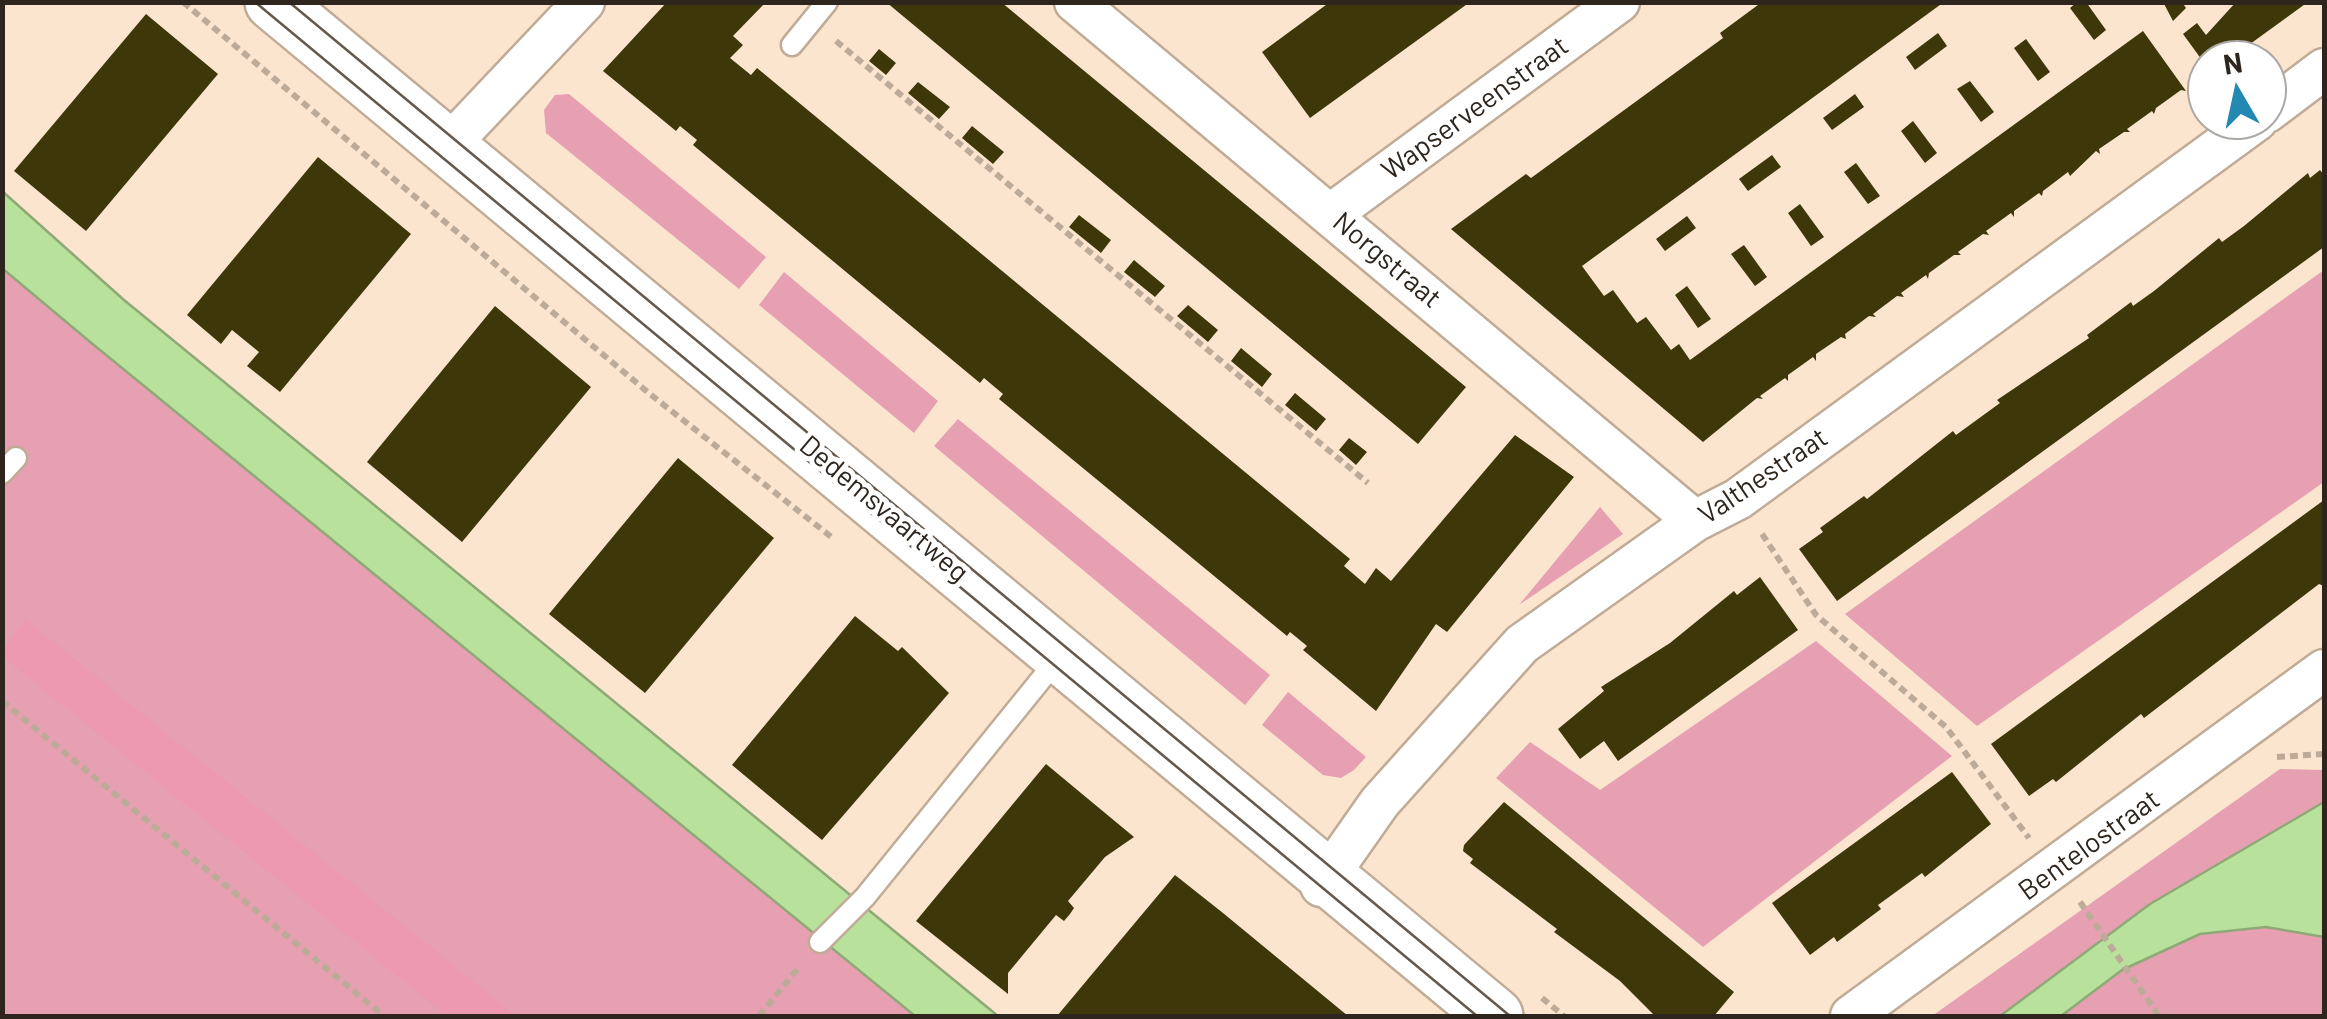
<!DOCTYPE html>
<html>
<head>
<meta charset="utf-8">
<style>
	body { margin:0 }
	#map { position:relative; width:2327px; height:1019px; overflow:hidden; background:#fbe5cf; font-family:Barlow,sans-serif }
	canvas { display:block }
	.frame { position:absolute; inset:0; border:5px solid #2e261e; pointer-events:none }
	.north { position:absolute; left:2187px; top:40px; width:100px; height:100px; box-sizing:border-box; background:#fff; border:2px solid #aba8a5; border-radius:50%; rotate:351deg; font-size:28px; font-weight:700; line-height:40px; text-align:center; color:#2e261e }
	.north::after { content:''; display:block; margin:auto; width:35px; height:45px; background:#2489b2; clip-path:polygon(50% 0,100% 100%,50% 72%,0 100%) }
</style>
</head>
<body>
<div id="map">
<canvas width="2327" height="1019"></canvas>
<div class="frame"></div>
<div class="north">N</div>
</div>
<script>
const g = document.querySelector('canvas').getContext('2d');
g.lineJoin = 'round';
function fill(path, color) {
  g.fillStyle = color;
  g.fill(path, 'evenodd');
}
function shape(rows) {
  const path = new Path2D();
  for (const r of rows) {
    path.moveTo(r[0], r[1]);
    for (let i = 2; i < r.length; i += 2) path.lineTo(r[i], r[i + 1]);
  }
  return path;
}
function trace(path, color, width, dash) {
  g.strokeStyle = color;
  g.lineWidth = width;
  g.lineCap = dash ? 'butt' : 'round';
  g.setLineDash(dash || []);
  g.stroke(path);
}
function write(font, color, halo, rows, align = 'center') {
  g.font = font + ' Barlow,sans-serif';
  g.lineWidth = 10;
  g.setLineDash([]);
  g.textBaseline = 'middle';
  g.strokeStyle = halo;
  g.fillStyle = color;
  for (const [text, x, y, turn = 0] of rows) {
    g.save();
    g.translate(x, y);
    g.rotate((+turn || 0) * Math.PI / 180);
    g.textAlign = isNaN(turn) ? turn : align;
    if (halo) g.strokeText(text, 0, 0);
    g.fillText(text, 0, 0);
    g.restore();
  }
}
const green = shape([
	[569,94,766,257,739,289,546,133,544,110,555,95],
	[2,269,89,341,917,1016,3,1016],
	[2324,270,2324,482,1977,726,1845,614],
	[784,272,938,401,914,433,759,305],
	[958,419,1270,675,1245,705,934,446],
	[1600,507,1623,534,1519,605],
	[1816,641,1952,756,1703,947,1496,778,1530,742,1600,790],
	[1288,692,1366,757,1354,770,1341,778,1323,775,1262,725],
	[2280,769,2324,770,2324,802,2150,904,2000,1016,1932,1016],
	[2266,927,2324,937,2324,1016,2061,1016,2115,974,2163,948,2200,934]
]);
const forest = shape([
	[25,619,516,1016,447,1016,3,657,3,650]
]);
const water = shape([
	[2,191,124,300,998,1016,915,1016,89,341,3,269,2,191],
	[2324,802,2324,937,2266,927,2200,934,2122,970,2061,1016,2000,1016,2150,904,2324,802]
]);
const building = shape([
	[667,2,766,2,733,36,743,45,730,58,751,75,757,68,1350,559,1344,566,1365,584,1376,568,1391,581,1515,435,1574,477,1447,632,1436,624,1376,711,1303,650,1307,646,1290,632,1287,636,999,399,1003,394,984,378,980,383,693,145,697,140,680,126,676,131,603,71],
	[886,2,1001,2,1466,387,1418,444],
	[1330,2,1470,2,1310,118,1262,52],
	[1762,2,1944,2,1582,266,1604,296,1613,290,1637,323,1646,317,1671,350,1679,344,1690,360,2143,31,2186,91,2181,90,2156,108,2154,114,2152,111,2127,129,2130,132,2124,132,2099,149,2100,154,2096,151,2070,176,2068,172,2043,191,2042,196,2039,193,2014,211,2014,217,2011,213,1986,231,1989,235,1983,234,1958,252,1961,255,1954,255,1929,273,1928,279,1926,275,1901,293,1904,297,1897,296,1873,314,1876,317,1869,316,1845,334,1846,339,1841,337,1816,354,1816,361,1813,357,1788,375,1788,381,1785,378,1760,396,1763,399,1757,398,1703,442,1451,229,1526,174,1531,178,1723,38,1720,33],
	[2077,2,2086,2,2106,30,2094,40,2070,8],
	[2163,2,2182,2,2186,8,2173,21],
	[2236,2,2308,2,2228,60,2207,60,2207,67,2183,34,2197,23,2206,35],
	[146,14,218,74,86,231,14,171],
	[1938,33,1947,46,1915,70,1906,57],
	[2026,39,2050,72,2038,81,2014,48],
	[879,49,896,63,886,75,869,61],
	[1970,81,1994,112,1981,122,1957,89],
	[918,82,950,107,939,119,908,93],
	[1855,94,1864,107,1832,130,1823,118],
	[1913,121,1937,153,1925,163,1901,131],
	[972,126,1004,152,993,164,962,138],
	[1772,155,1781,167,1748,191,1739,179],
	[318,157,411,234,280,392,247,366,259,352,232,330,221,344,187,315],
	[1856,163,1880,196,1868,204,1844,172],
	[2320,170,2324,175,2324,247,1837,601,1799,549,1823,532,1820,528,1864,496,1867,499,1953,431,1956,435,2000,403,1997,400,2089,338,2087,335,2131,302,2133,306,2154,291,2219,238,2222,242,2244,226,2308,173,2310,178],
	[1800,204,1824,237,1811,246,1788,213],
	[1079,215,1111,240,1101,253,1069,227],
	[1687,216,1696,228,1665,251,1656,239],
	[1744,245,1767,277,1755,286,1731,254],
	[1134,260,1165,286,1155,297,1124,272],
	[1687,286,1711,319,1698,328,1675,295],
	[1188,305,1218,330,1208,342,1177,316],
	[495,306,591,387,462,542,367,462],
	[1241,348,1272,374,1262,387,1231,361],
	[1295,393,1326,419,1316,431,1285,405],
	[1349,438,1367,452,1356,465,1339,450],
	[678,458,774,538,645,693,549,614],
	[2324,500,2324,586,2319,584,2144,718,2141,714,2056,782,2053,779,2029,796,1991,744],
	[1760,577,1798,630,1618,761,1604,741,1580,759,1558,729,1604,691,1601,687,1670,643,1734,591,1737,595],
	[855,616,898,651,902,647,949,693,822,840,732,765],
	[1046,764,1134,837,1105,857,1068,901,1074,908,1070,914,1064,921,1056,915,1008,973,1008,994,916,921],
	[1952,772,1991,824,1925,877,1922,873,1878,905,1881,909,1837,942,1834,937,1810,955,1772,903],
	[1504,802,1734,992,1714,1016,1655,1016,1620,981,1554,932,1557,929,1470,863,1473,859,1463,851,1464,845],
	[1175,875,1223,913,1348,1016,1057,1016]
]);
const path = shape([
	[183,2,650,394,834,539],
	[836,41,1368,483],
	[1762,534,1816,615,1946,727,2029,838],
	[2,701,384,1016],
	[2277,757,2324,754],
	[2080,902,2159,1016],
	[1542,998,1564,1016],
	[759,1016,799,967]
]);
const lane = shape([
	[792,45,827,2],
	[2,473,16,458],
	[820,942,865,897,1060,656]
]);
const street = shape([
	[1075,2,1695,521],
	[2267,112,2324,69],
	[445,149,584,2],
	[1331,214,1619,2],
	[1321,886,1380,802,1522,644,1695,521,1738,499,2257,120],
	[1851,1016,2324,670]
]);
const secondary = shape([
	[273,2,1495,1016]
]);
const tram = shape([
	[255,2,1477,1016],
	[289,2,1510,1016]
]);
const streetNames = [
	["Wapserveenstraat",1475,108,-36],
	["Norgstraat",1387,260,40],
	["Valthestraat",1763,476,-34],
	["Dedemsvaartweg",884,509,40],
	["Bentelostraat",2089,845,-36]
];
fill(green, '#e6a0b2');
fill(forest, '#ed99b0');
fill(water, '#b8e19b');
trace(water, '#8fa976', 2.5);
fill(building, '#3e370a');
trace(lane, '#c0ab96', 25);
trace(street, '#c0ab96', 45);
trace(secondary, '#c0ab96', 60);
trace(path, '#bdab9a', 6, [8, 5]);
trace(lane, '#fff', 20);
trace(street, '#fff', 40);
trace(secondary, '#fff', 55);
trace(tram, '#65594d', 2.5);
write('28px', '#2e261e', '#fff', streetNames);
</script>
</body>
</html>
